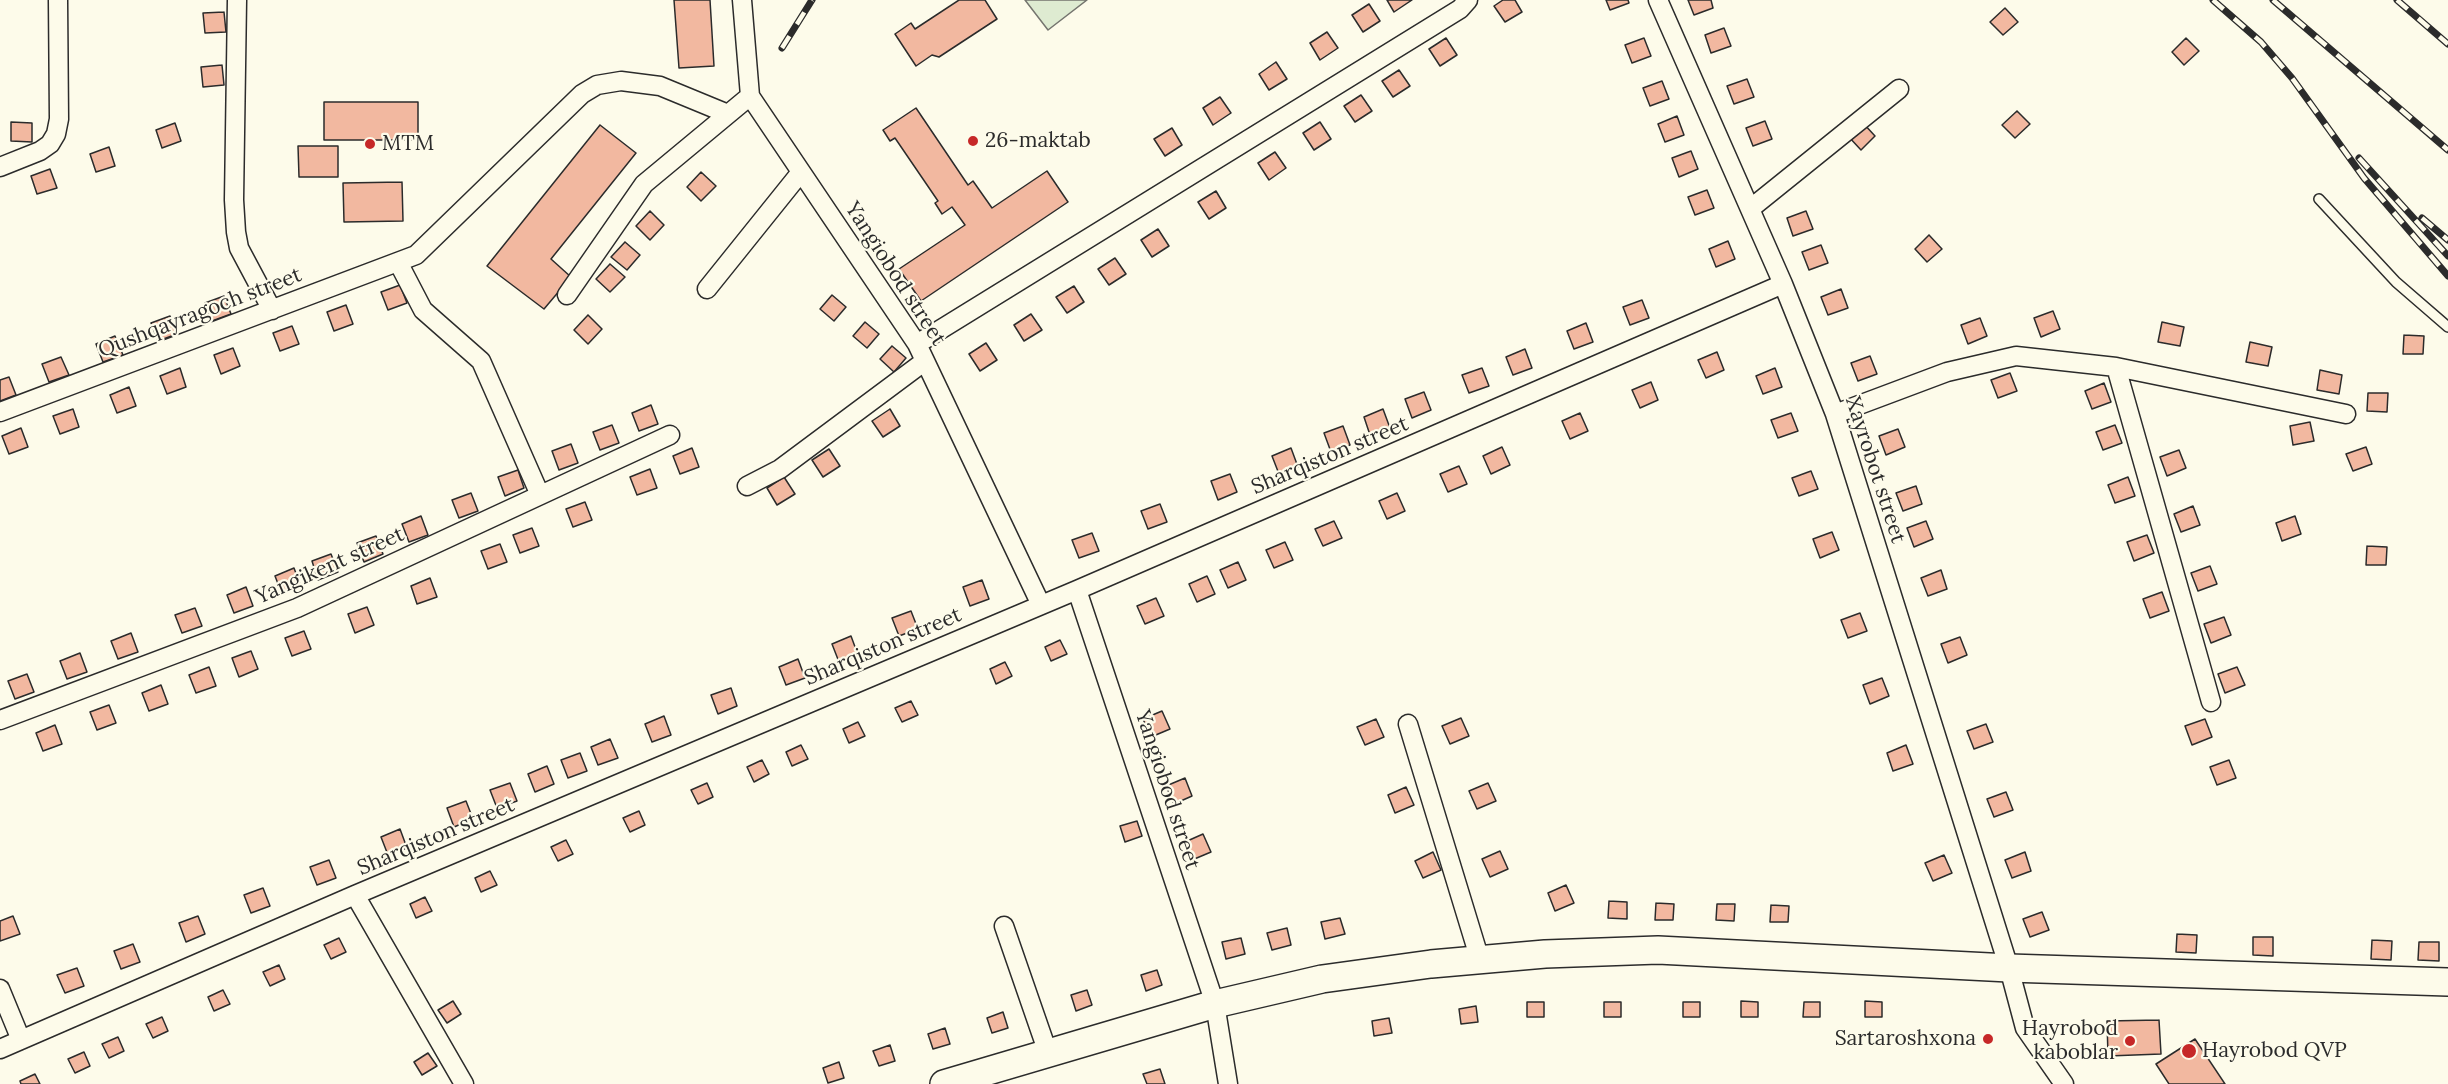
<!DOCTYPE html>
<html>
<head>
<meta charset="utf-8">
<style>
	body { margin:0 }
	canvas { display:block; background:#fdfbea }
</style>
</head>
<body>
<canvas width="2448" height="1084"></canvas>
<script>
const g = document.querySelector('canvas').getContext('2d');
g.lineJoin = 'round';
function fill(path, color) {
  g.fillStyle = color;
  g.fill(path, 'evenodd');
}
function shape(rows) {
  const path = new Path2D();
  for (const r of rows) {
    path.moveTo(r[0], r[1]);
    for (let i = 2; i < r.length; i += 2) path.lineTo(r[i], r[i + 1]);
  }
  return path;
}
function trace(path, color, width, dash) {
  g.strokeStyle = color;
  g.lineWidth = width;
  g.lineCap = dash ? 'butt' : 'round';
  g.setLineDash(dash || []);
  g.stroke(path);
}
function write(font, color, halo, rows, align = 'center') {
  g.font = font + ' Lora,serif';
  g.lineWidth = 4.5;
  g.setLineDash([]);
  g.textBaseline = 'middle';
  g.strokeStyle = halo;
  g.fillStyle = color;
  for (const [text, x, y, turn = 0] of rows) {
    g.save();
    g.translate(x, y);
    g.rotate((+turn || 0) * Math.PI / 180);
    g.textAlign = isNaN(turn) ? turn : align;
    if (halo) g.strokeText(text, 0, 0);
    g.fillText(text, 0, 0);
    g.restore();
  }
}
const green = shape([
	[1025,0,1087,0,1048,30,1025,0]
]);
const building = shape([
	[674,0,710,0,714,66,679,68,674,0],
	[959,0,985,0,997,19,939,57,932,55,916,66,895,34,911,23,915,29,959,0],
	[1387,0,1412,0,1394,12,1387,0],
	[1503,0,1515,0,1522,12,1505,22,1494,6,1503,0],
	[1606,0,1628,0,1629,3,1610,10,1606,0],
	[1688,0,1711,0,1713,8,1694,15,1688,0],
	[1369,4,1380,21,1363,32,1352,15,1369,4],
	[2005,8,2018,22,2003,35,1990,22,2005,8],
	[224,12,226,32,205,33,203,13,224,12],
	[1724,28,1731,46,1711,53,1705,35,1724,28],
	[1327,32,1338,48,1320,60,1310,43,1327,32],
	[1446,38,1457,55,1440,66,1429,49,1446,38],
	[1644,38,1651,56,1632,63,1625,45,1644,38],
	[2186,38,2199,51,2184,65,2172,52,2186,38],
	[1276,62,1287,79,1269,90,1259,74,1276,62],
	[222,65,224,85,203,87,201,67,222,65],
	[1399,70,1410,86,1393,97,1382,81,1399,70],
	[1747,79,1754,97,1734,104,1727,86,1747,79],
	[1662,81,1669,99,1650,106,1643,88,1662,81],
	[1361,95,1372,111,1355,122,1344,106,1361,95],
	[1220,97,1231,113,1213,125,1203,108,1220,97],
	[324,102,418,102,418,140,324,140,324,102],
	[916,108,968,185,973,181,992,208,1047,171,1068,202,921,301,899,269,965,225,952,207,942,214,935,203,938,201,895,138,890,141,883,130,916,108],
	[2017,111,2030,124,2015,138,2002,125,2017,111],
	[1677,116,1684,135,1665,142,1658,124,1677,116],
	[1765,121,1772,139,1753,146,1746,128,1765,121],
	[11,122,32,123,32,142,11,141,11,122],
	[1320,122,1331,139,1314,150,1303,133,1320,122],
	[175,123,181,141,162,148,156,130,175,123],
	[1863,123,1875,136,1861,150,1848,136,1863,123],
	[600,125,636,153,551,259,571,277,544,309,487,266,600,125],
	[1172,128,1182,145,1165,156,1154,139,1172,128],
	[298,146,338,146,338,177,299,177,298,146],
	[109,147,115,166,96,172,90,154,109,147],
	[1691,151,1698,169,1679,177,1672,158,1691,151],
	[1275,152,1286,168,1269,180,1258,163,1275,152],
	[50,169,57,188,37,194,31,176,50,169],
	[701,172,716,186,701,201,687,187,701,172],
	[402,182,403,221,344,222,343,183,402,182],
	[1707,190,1714,208,1695,215,1688,197,1707,190],
	[1216,191,1226,208,1209,219,1198,202,1216,191],
	[650,211,664,225,650,240,636,226,650,211],
	[1806,211,1813,229,1793,236,1787,218,1806,211],
	[1158,229,1169,246,1152,257,1141,240,1158,229],
	[1929,235,1942,249,1927,262,1915,249,1929,235],
	[1728,241,1735,259,1716,267,1709,249,1728,241],
	[625,242,640,255,627,270,611,257,625,242],
	[1821,245,1828,263,1809,270,1802,252,1821,245],
	[1115,258,1126,274,1109,285,1098,269,1115,258],
	[610,264,625,277,610,292,596,279,610,264],
	[400,285,407,303,388,310,381,292,400,285],
	[1074,286,1084,302,1067,313,1056,297,1074,286],
	[1841,289,1848,308,1828,315,1821,297,1841,289],
	[832,295,846,307,834,321,820,309,832,295],
	[224,296,231,314,212,321,205,303,224,296],
	[1642,300,1649,318,1630,325,1623,307,1642,300],
	[346,305,353,324,334,331,327,312,346,305],
	[2053,311,2060,329,2041,337,2034,318,2053,311],
	[1031,314,1042,330,1024,341,1014,325,1031,314],
	[588,315,602,329,588,344,574,330,588,315],
	[170,316,177,334,158,341,151,323,170,316],
	[1980,318,1987,336,1968,344,1961,325,1980,318],
	[865,322,879,334,867,348,853,336,865,322],
	[2162,322,2184,327,2180,346,2158,342,2162,322],
	[1586,323,1593,342,1574,349,1567,331,1586,323],
	[292,326,299,344,280,351,273,333,292,326],
	[2404,335,2424,336,2423,354,2403,354,2404,335],
	[115,336,123,355,103,362,96,344,115,336],
	[2250,342,2272,347,2268,366,2246,362,2250,342],
	[986,343,997,360,980,371,969,354,986,343],
	[892,346,906,358,894,372,880,359,892,346],
	[233,348,240,366,221,374,214,355,233,348],
	[1525,349,1532,368,1513,375,1506,357,1525,349],
	[1717,352,1724,370,1706,378,1698,360,1717,352],
	[1870,356,1877,374,1858,381,1851,363,1870,356],
	[61,357,69,375,49,382,42,364,61,357],
	[180,368,186,387,167,394,160,376,180,368],
	[1482,368,1489,386,1469,393,1462,375,1482,368],
	[1775,368,1782,387,1763,394,1756,376,1775,368],
	[2320,370,2342,375,2339,394,2317,390,2320,370],
	[2010,373,2017,391,1998,398,1991,380,2010,373],
	[9,377,16,395,0,401,0,380,9,377],
	[1651,382,1658,400,1640,408,1632,390,1651,382],
	[2104,383,2111,402,2092,409,2085,391,2104,383],
	[129,387,136,406,117,413,110,395,129,387],
	[1424,392,1431,410,1412,418,1405,399,1424,392],
	[2368,393,2388,393,2387,412,2367,411,2368,393],
	[651,405,658,424,639,431,632,413,651,405],
	[73,409,79,427,60,434,53,416,73,409],
	[890,409,900,426,883,437,872,421,890,409],
	[1383,409,1390,428,1370,435,1364,417,1383,409],
	[1580,413,1588,431,1570,439,1562,421,1580,413],
	[1791,413,1798,431,1778,438,1771,420,1791,413],
	[2310,422,2314,441,2293,445,2290,426,2310,422],
	[612,425,619,443,600,450,593,432,612,425],
	[2115,425,2122,443,2103,450,2096,432,2115,425],
	[1343,426,1350,445,1331,452,1324,433,1343,426],
	[21,428,28,447,9,454,2,436,21,428],
	[1898,429,1905,447,1886,455,1879,436,1898,429],
	[571,444,578,463,559,470,552,451,571,444],
	[1502,447,1510,465,1491,474,1483,456,1502,447],
	[2366,447,2372,464,2353,471,2346,454,2366,447],
	[692,448,699,467,680,474,673,456,692,448],
	[1291,448,1298,467,1279,474,1272,456,1291,448],
	[829,449,840,466,823,477,812,460,829,449],
	[2179,450,2186,468,2167,476,2160,457,2179,450],
	[1459,466,1467,484,1448,492,1440,474,1459,466],
	[650,469,657,488,637,495,630,477,650,469],
	[518,470,524,488,505,496,498,477,518,470],
	[1811,471,1818,489,1799,496,1792,478,1811,471],
	[1230,474,1237,492,1218,500,1211,481,1230,474],
	[784,477,795,494,777,505,767,488,784,477],
	[2128,477,2135,496,2115,503,2108,485,2128,477],
	[1916,486,1922,504,1903,511,1896,493,1916,486],
	[471,493,478,511,459,518,452,500,471,493],
	[1397,493,1405,511,1387,519,1379,501,1397,493],
	[585,502,592,520,573,527,566,509,585,502],
	[1160,504,1167,522,1148,529,1141,511,1160,504],
	[2193,506,2200,525,2181,532,2174,514,2193,506],
	[421,516,428,535,409,542,402,524,421,516],
	[2295,516,2301,534,2282,541,2276,523,2295,516],
	[1334,521,1342,538,1323,546,1315,529,1334,521],
	[1926,521,1933,539,1914,547,1907,528,1926,521],
	[532,528,539,546,520,553,513,535,532,528],
	[1832,532,1839,550,1820,558,1813,539,1832,532],
	[1092,533,1099,551,1079,558,1072,540,1092,533],
	[2147,535,2154,553,2134,561,2127,542,2147,535],
	[376,536,383,554,364,562,357,543,376,536],
	[1285,542,1293,560,1274,568,1266,550,1285,542],
	[500,544,507,562,488,569,481,551,500,544],
	[2367,546,2387,547,2386,565,2366,565,2367,546],
	[331,554,338,572,318,580,312,561,331,554],
	[1238,562,1246,580,1228,588,1220,570,1238,562],
	[2210,566,2217,584,2198,591,2191,573,2210,566],
	[294,568,301,587,282,594,275,576,294,568],
	[1941,570,1947,589,1928,596,1921,578,1941,570],
	[1207,576,1215,594,1197,602,1189,584,1207,576],
	[430,578,437,597,417,604,411,586,430,578],
	[982,580,989,599,970,606,963,587,982,580],
	[246,587,253,606,234,613,227,595,246,587],
	[2162,592,2169,611,2150,618,2143,599,2162,592],
	[1156,598,1164,616,1145,624,1137,606,1156,598],
	[367,607,374,625,355,633,348,614,367,607],
	[195,608,202,626,182,633,175,615,195,608],
	[911,611,918,629,899,636,892,618,911,611],
	[1860,613,1867,631,1848,638,1841,620,1860,613],
	[2224,617,2231,635,2211,643,2204,624,2224,617],
	[304,631,311,649,292,656,285,638,304,631],
	[131,633,138,652,118,659,111,641,131,633],
	[851,636,858,655,839,662,832,644,851,636],
	[1960,637,1967,655,1948,663,1941,644,1960,637],
	[1060,640,1067,654,1051,661,1045,647,1060,640],
	[251,651,258,669,239,677,232,658,251,651],
	[80,653,87,672,67,679,60,661,80,653],
	[798,659,805,678,786,685,779,667,798,659],
	[1005,662,1012,676,996,684,990,669,1005,662],
	[209,667,216,686,196,693,189,675,209,667],
	[2237,667,2245,685,2225,693,2218,674,2237,667],
	[27,674,34,692,15,699,8,681,27,674],
	[1882,678,1889,696,1870,704,1863,685,1882,678],
	[161,685,168,704,149,711,142,693,161,685],
	[731,688,737,706,718,714,711,695,731,688],
	[911,701,918,715,902,722,895,708,911,701],
	[109,705,116,723,97,730,90,712,109,705],
	[1162,711,1170,729,1151,737,1143,719,1162,711],
	[664,716,671,735,652,742,645,724,664,716],
	[1461,718,1469,736,1450,744,1442,726,1461,718],
	[1376,719,1384,737,1365,745,1357,727,1376,719],
	[2205,719,2212,737,2192,745,2185,726,2205,719],
	[858,722,865,736,849,743,843,729,858,722],
	[1986,724,1993,742,1974,749,1967,731,1986,724],
	[55,725,62,744,43,751,36,733,55,725],
	[610,739,618,758,598,765,591,747,610,739],
	[801,745,808,759,792,766,786,752,801,745],
	[1906,745,1913,764,1893,771,1887,753,1906,745],
	[580,753,587,771,568,778,561,760,580,753],
	[762,760,769,774,754,782,747,767,762,760],
	[2229,760,2236,778,2217,785,2210,767,2229,760],
	[547,766,554,784,535,792,528,774,547,766],
	[1185,778,1192,796,1174,804,1166,786,1185,778],
	[510,783,517,801,497,808,490,790,510,783],
	[707,783,713,797,698,804,691,790,707,783],
	[1488,783,1496,801,1477,809,1469,791,1488,783],
	[1406,787,1414,805,1395,813,1388,795,1406,787],
	[2006,792,2013,810,1994,817,1987,799,2006,792],
	[466,801,473,819,454,827,447,808,466,801],
	[639,811,645,825,630,832,623,818,639,811],
	[1137,821,1142,836,1125,842,1120,826,1137,821],
	[400,829,407,848,388,855,381,837,400,829],
	[1203,834,1211,852,1192,860,1185,842,1203,834],
	[566,840,573,854,558,861,551,847,566,840],
	[1500,851,1508,869,1490,877,1482,859,1500,851],
	[1433,852,1441,870,1423,878,1415,861,1433,852],
	[2025,852,2031,871,2012,878,2005,860,2025,852],
	[1944,855,1952,873,1933,881,1925,863,1944,855],
	[329,860,336,878,317,885,310,867,329,860],
	[490,871,497,885,481,892,475,878,490,871],
	[1566,885,1574,903,1555,911,1548,893,1566,885],
	[263,888,270,906,251,913,244,895,263,888],
	[425,897,432,911,416,918,410,904,425,897],
	[1609,901,1627,902,1627,919,1608,918,1609,901],
	[1656,903,1674,904,1673,920,1655,920,1656,903],
	[1717,904,1735,904,1734,921,1716,920,1717,904],
	[1771,905,1789,906,1788,922,1770,922,1771,905],
	[2042,912,2049,930,2030,937,2023,919,2042,912],
	[13,916,20,934,0,941,0,921,13,916],
	[198,916,205,934,186,942,179,923,198,916],
	[1340,918,1345,934,1325,939,1321,922,1340,918],
	[1287,928,1291,945,1272,950,1267,933,1287,928],
	[2177,934,2197,935,2196,953,2176,952,2177,934],
	[2253,937,2273,937,2273,956,2253,955,2253,937],
	[339,938,346,952,331,959,324,945,339,938],
	[1241,938,1245,954,1226,959,1222,942,1241,938],
	[2372,940,2392,941,2391,960,2371,959,2372,940],
	[2419,942,2439,942,2439,961,2418,960,2419,942],
	[133,944,140,962,121,969,114,951,133,944],
	[279,965,285,979,270,986,263,972,279,965],
	[77,968,84,986,65,993,57,975,77,968],
	[1157,970,1162,985,1146,991,1141,975,1157,970],
	[223,990,230,1004,214,1011,208,997,223,990],
	[1087,990,1092,1005,1076,1011,1071,995,1087,990],
	[453,1001,461,1014,447,1023,438,1010,453,1001],
	[1741,1001,1758,1002,1758,1017,1741,1017,1741,1001],
	[1865,1001,1882,1002,1882,1017,1865,1017,1865,1001],
	[1527,1002,1544,1002,1544,1017,1527,1017,1527,1002],
	[1604,1002,1621,1002,1621,1017,1604,1017,1604,1002],
	[1683,1002,1700,1002,1700,1017,1683,1017,1683,1002],
	[1804,1002,1820,1002,1820,1017,1803,1017,1804,1002],
	[1476,1006,1478,1022,1461,1024,1459,1009,1476,1006],
	[1003,1012,1008,1028,992,1033,987,1018,1003,1012],
	[162,1017,168,1031,153,1038,146,1024,162,1017],
	[1389,1018,1392,1033,1374,1036,1372,1021,1389,1018],
	[2159,1020,2161,1054,2108,1056,2107,1021,2159,1020],
	[945,1028,950,1044,933,1049,928,1034,945,1028],
	[118,1037,124,1051,109,1058,102,1044,118,1037],
	[2195,1039,2225,1084,2169,1084,2156,1064,2195,1039],
	[890,1045,895,1061,879,1066,873,1051,890,1045],
	[84,1052,90,1066,75,1073,68,1059,84,1052],
	[428,1053,437,1066,422,1075,414,1062,428,1053],
	[839,1062,844,1078,828,1083,823,1068,839,1062],
	[1160,1069,1165,1084,1147,1084,1143,1074,1160,1069],
	[35,1074,40,1084,21,1084,20,1081,35,1074]
]);
const service = shape([
	[2319,199,2396,282,2448,327]
]);
const minor = shape([
	[237,0,234,200,236,232,239,248,272,310],
	[742,0,750,96,917,344,1041,605],
	[1658,0,1783,284,1835,414,2009,968,2025,1028,2064,1084],
	[0,167,40,151,50,144,56,134,59,119,58,0],
	[1750,209,1899,89],
	[398,262,423,310,481,361,540,495],
	[707,289,801,172],
	[567,295,644,184,750,96],
	[917,344,1460,9,1468,0],
	[2116,367,2211,702],
	[0,412,416,255,582,94,597,85,621,81,660,86,728,114],
	[1835,414,1947,372,2016,356,2116,367,2346,414],
	[747,486,780,469,925,361],
	[1077,590,1215,1004,1228,1084],
	[0,720,297,608,670,435],
	[1408,724,1480,960],
	[355,895,464,1084],
	[1004,926,1048,1053],
	[0,989,21,1040],
	[0,1049,355,895,1077,590,1783,284]
]);
const primary = shape([
	[944,1084,1215,1004,1322,979,1431,964,1545,954,1658,950,2009,968,2448,982]
]);
const rail = shape([
	[2213,0,2261,42,2292,78,2364,178,2448,276],
	[2273,0,2448,150],
	[2397,0,2448,44],
	[782,48,812,0],
	[2359,158,2448,256],
	[2422,218,2448,240]
]);
const markers = [
	[973,141,6,"#c62828"],
	[370,144,6,"#c62828"],
	[1988,1039,6,"#c62828"],
	[2130,1041,6,"#c62828"],
	[2189,1051,8,"#c62828"]
];
const poiNames = [
	["26-maktab",985,141],
	["MTM",382,144],
	["Hayrobod",2118,1029,"right"],
	["kaboblar",2118,1053,"right"],
	["Sartaroshxona",1976,1039,"right"],
	["Hayrobod QVP",2202,1051]
];
const streetNames = [
	["Yangiobod street",895,274,57],
	["Qushqayragoch street",200,313,-21],
	["Sharqiston street",1330,456,-23],
	["Xayrobot street",1875,470,72],
	["Yangikent street",330,566,-24],
	["Sharqiston street",883,647,-23],
	["Yangiobod street",1167,790,72],
	["Sharqiston street",436,837,-23]
];
fill(green, '#deebd1');
trace(green, '#74746e', 1.5);
fill(building, '#f2b8a0');
trace(building, '#2b2b2b', 1.5);
trace(service, '#2b2b2b', 12);
trace(minor, '#2b2b2b', 21);
trace(primary, '#2b2b2b', 30);
trace(service, '#fdfbea', 9);
trace(minor, '#fdfbea', 18);
trace(primary, '#fdfbea', 27);
trace(rail, '#2b2b2b', 7);
trace(rail, '#fdfbea', 4.5, [14]);
for (const [x, y, r, color] of markers) {
  const dot = new Path2D();
  dot.arc(x, y, r, 0, 2 * Math.PI);
  g.fillStyle = color;
  g.fill(dot);
  trace(dot, '#fdfbea', 2);
}
write('21px', '#2b2b2b', '#fdfbea', poiNames, 'left');
write('21px', '#2b2b2b', '#fdfbea', streetNames);
</script>
</body>
</html>
